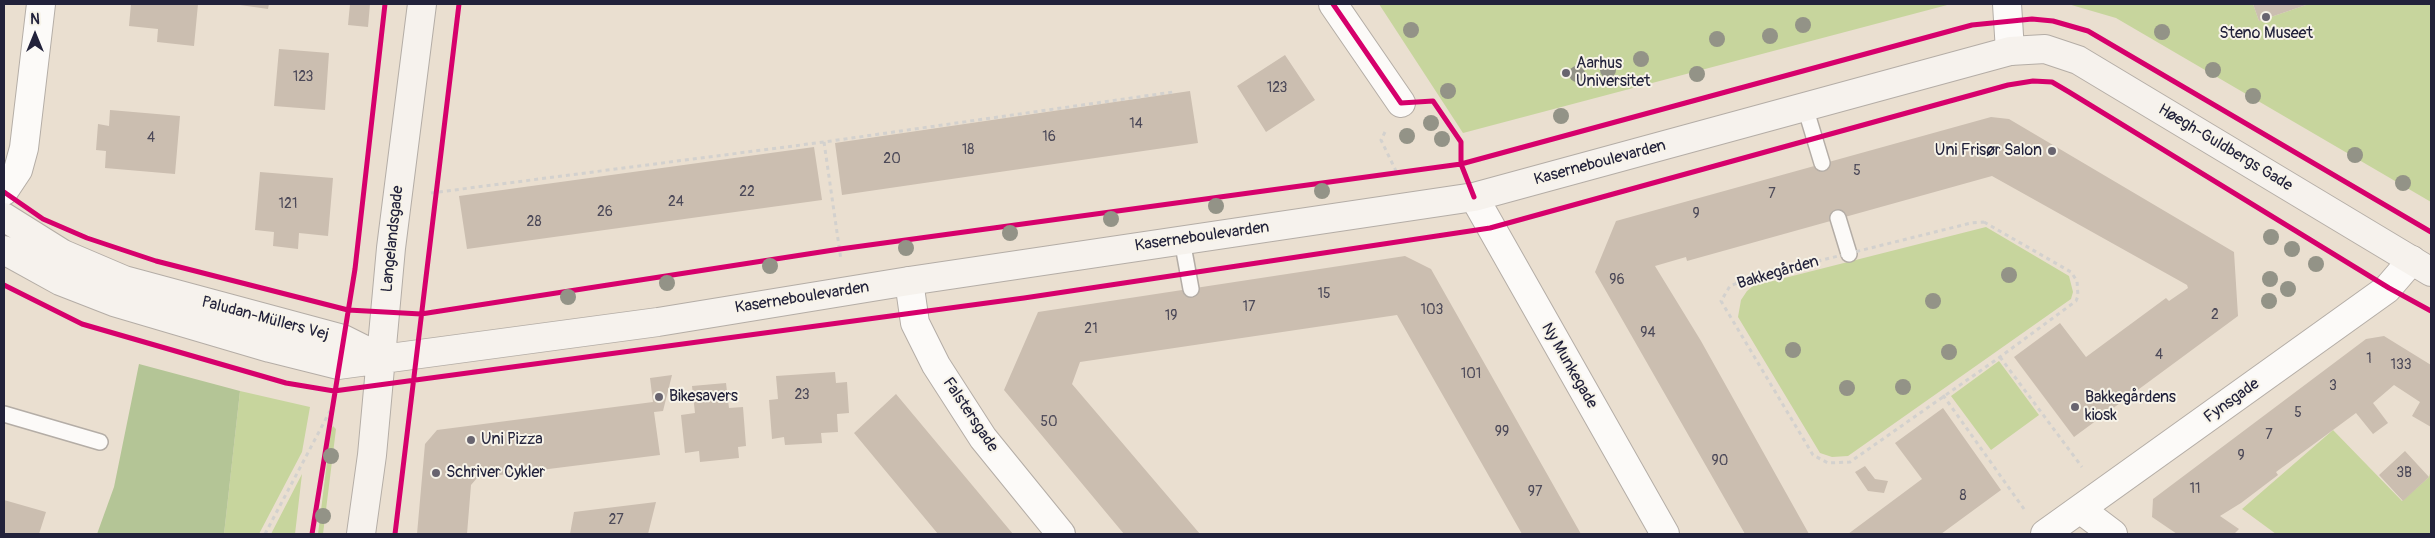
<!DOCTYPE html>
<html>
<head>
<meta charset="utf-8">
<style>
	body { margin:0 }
	#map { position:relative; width:2435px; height:538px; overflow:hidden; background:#eadfd0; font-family:Pangolin,sans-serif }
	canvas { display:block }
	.frame { position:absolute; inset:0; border:5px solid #22223b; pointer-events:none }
	.north { position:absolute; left:10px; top:10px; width:50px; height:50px; -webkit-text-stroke:4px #f7f3e8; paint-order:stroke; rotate:0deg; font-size:14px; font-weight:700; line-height:20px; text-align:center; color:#22223b }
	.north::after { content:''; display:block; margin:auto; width:18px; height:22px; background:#22223b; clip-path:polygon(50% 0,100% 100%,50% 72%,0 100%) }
</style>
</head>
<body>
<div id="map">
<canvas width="2435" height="538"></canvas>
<div class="frame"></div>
<div class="north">N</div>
</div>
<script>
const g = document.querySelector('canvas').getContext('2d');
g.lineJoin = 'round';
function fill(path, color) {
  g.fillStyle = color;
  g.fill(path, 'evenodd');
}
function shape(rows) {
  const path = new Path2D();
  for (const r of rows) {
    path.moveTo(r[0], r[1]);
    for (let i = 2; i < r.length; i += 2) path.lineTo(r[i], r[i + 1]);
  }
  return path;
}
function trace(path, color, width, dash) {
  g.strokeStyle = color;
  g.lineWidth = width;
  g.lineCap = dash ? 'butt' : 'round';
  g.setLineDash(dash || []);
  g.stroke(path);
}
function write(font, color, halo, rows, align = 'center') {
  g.font = font + ' Pangolin,sans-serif';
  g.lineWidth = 4;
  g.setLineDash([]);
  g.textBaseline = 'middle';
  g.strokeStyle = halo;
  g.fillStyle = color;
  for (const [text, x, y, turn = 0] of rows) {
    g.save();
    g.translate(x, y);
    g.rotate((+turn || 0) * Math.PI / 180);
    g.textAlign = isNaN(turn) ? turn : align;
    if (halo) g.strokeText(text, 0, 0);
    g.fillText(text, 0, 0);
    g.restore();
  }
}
const green = shape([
	[1379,4,1951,4,1463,133],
	[2068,4,2253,4,2259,21,2309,4,2431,4,2431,202,2116,18],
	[1986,227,2069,276,2073,292,2071,299,1848,456,1832,457,1820,453,1738,317,1741,300,1747,291,1753,286],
	[1999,361,2039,415,1991,450,1951,396],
	[240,391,310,407,302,452,259,534,224,534],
	[333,426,336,429,323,534,318,534,331,430],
	[2333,430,2402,501,2429,477,2431,470,2431,534,2276,534,2242,509],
	[302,474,295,534,271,534]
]);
const forest = shape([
	[139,364,240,391,224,534,97,534,114,487]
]);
const building = shape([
	[131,4,198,4,194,46,157,42,158,29,129,26],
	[233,4,269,4,268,9],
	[350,4,370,4,368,27,348,25],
	[2253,4,2309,4,2259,21],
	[279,49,329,53,325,110,274,106],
	[1285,55,1315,100,1266,132,1237,86],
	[1190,91,1198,143,842,195,835,143],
	[110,110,180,116,175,174,105,168,106,151,96,150,98,124,109,126],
	[1991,117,2009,119,2234,252,2238,316,2074,437,2014,357,2060,323,2086,357,2166,298,2169,301,2188,288,2187,285,1992,176,1687,261,1686,257,1655,266,1701,341,1809,534,1745,534,1595,272,1616,221],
	[814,147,822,200,467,249,459,196],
	[260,172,333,178,328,236,299,233,298,249,273,246,274,232,255,230],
	[1405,256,1431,269,1581,534,1522,534,1397,315,1080,362,1072,384,1200,534,1124,534,1004,390,1038,312],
	[2384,336,2431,365,2431,427,2412,416,2420,402,2394,385,2373,403,2388,423,2373,434,2356,413,2276,472,2278,475,2241,503,2220,516,2239,529,2234,534,2177,534,2152,517,2153,499,2366,339],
	[835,372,836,383,847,382,849,413,837,414,838,432,821,433,822,443,785,445,784,437,772,439,769,400,778,399,776,376],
	[672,375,663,411,654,412,660,455,477,478,471,485,467,534,417,534,425,444,437,430,653,402,650,378],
	[726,383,729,408,743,407,746,446,738,447,739,458,700,462,699,451,685,453,681,415,695,413,692,386],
	[896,394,1013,534,938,534,854,433],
	[1943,408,2001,490,1941,534,1848,534,1922,479,1895,443],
	[2405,451,2429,477,2403,501,2379,475],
	[1865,466,1875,479,1888,481,1884,493,1868,491,1855,472],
	[4,500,46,512,39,534,4,534],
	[656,502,648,534,570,534,574,512]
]);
const path = shape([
	[1385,132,1381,140,1397,173],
	[824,142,841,260],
	[431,193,824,142,1173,92],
	[1984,222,2071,272,2077,281,2078,296,2076,301,2000,357,1850,462,1828,463,1813,455,1721,301,1730,286,1750,278,1971,223,1984,222],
	[2000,357,2082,467],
	[1943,395,2024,509],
	[265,534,330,411]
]);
const lane = shape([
	[1805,107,1822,163],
	[1838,218,1849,254],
	[1182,240,1191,289],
	[4,414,100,442]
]);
const street = shape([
	[1333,4,1401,103],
	[2007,4,2010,51],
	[4,191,18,170,24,148,41,4],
	[1474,197,1665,534],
	[909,281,915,323,936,365,983,438,1061,534],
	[2080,509,2113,534],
	[2045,534,2387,289,2412,260]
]);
const secondary = shape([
	[4,217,63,254,124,280,343,339,381,358],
	[4,250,60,281,114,302,270,348,338,365,658,322,909,281,1474,197,2010,51,2045,49,2078,60,2431,272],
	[361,534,372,455,391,248,422,4]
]);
const cycleway = shape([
	[1333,4,1401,103,1433,101,1461,142,1461,164,1474,197],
	[4,192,43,219,87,238,156,261,348,310,421,314,840,249,1461,164,1972,25,2032,19,2053,21,2088,31,2431,232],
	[4,285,82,324,286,383,334,391,1024,298,1490,228,2008,85,2033,81,2052,82,2069,92,2389,288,2431,311],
	[312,534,355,269,385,4],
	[395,534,459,4]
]);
const trees = [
	[1803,25],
	[1411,30],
	[2162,32],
	[1770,36],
	[1717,39],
	[1641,59],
	[1608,70],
	[2213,70],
	[1577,74],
	[1697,74],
	[1448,91],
	[2253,96],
	[1561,116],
	[1431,123],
	[1407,136],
	[1442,139],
	[2355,155],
	[2403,183],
	[1322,191],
	[1216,206],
	[1111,219],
	[1010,233],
	[2271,237],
	[906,248],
	[2292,249],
	[2316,264],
	[770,266],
	[2009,275],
	[2270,279],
	[667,283],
	[2288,289],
	[568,297],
	[1933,301],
	[2269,301],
	[1793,350],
	[1949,352],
	[1903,387],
	[1847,388],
	[331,456],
	[323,516]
];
const markers = [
	[2266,17,5,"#68646f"],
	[1566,73,5,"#68646f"],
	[2052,151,5,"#68646f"],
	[659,397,5,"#68646f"],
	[2075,407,5,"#68646f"],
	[471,440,5,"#68646f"],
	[436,473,5,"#68646f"]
];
const numberNames = [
	["123",303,77],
	["123",1277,88],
	["14",1136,124],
	["16",1049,137],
	["4",151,138],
	["18",968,150],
	["20",892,159],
	["5",1857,171],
	["22",747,192],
	["7",1772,194],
	["24",676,202],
	["121",288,204],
	["26",605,212],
	["9",1696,214],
	["28",534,222],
	["96",1617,280],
	["15",1324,294],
	["17",1249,307],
	["103",1432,310],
	["2",2215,315],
	["19",1171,316],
	["21",1091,329],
	["94",1648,333],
	["4",2159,355],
	["1",2369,359],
	["133",2401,365],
	["101",1471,374],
	["3",2333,386],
	["23",802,395],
	["5",2298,413],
	["50",1049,422],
	["99",1502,432],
	["7",2269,435],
	["9",2241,456],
	["90",1720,461],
	["3B",2404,473],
	["11",2195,489],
	["97",1535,492],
	["8",1963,496],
	["27",616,520]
];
const poiNames = [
	["Steno Museet",2266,34,"center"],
	["Aarhus",1576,64],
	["Universitet",1576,82],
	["Uni Frisør Salon",2042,151,"right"],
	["Bikesavers",669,397],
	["Bakkegårdens",2085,398],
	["kiosk",2085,416],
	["Uni Pizza",481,440],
	["Schriver Cykler",446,473]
];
const streetNames = [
	["Høegh-Guldbergs Gade",2225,148,31],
	["Kaserneboulevarden",1600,163,-15],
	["Kaserneboulevarden",1202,237,-8],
	["Langelandsgade",393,239,-84],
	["Bakkegården",1778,273,-16],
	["Kaserneboulevarden",802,298,-9],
	["Paludan-Müllers Vej",265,319,15],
	["Ny Munkegade",1569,366,60],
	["Fynsgade",2232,401,-36],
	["Falstersgade",970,415,56]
];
fill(green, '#c7d59d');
fill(forest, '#b4c596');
fill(building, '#cbbeb0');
trace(lane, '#b4ada6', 18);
trace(street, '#b4ada6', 30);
trace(secondary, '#b4ada6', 30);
trace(path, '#d3d1ce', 3, [4, 4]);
trace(lane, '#fcfaf8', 15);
trace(street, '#fcfaf8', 28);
trace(secondary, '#f6f2ed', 28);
trace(cycleway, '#d6006c', 5);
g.fillStyle = '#939387';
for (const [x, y] of trees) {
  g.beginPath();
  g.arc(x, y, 8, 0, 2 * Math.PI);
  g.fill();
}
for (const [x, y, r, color] of markers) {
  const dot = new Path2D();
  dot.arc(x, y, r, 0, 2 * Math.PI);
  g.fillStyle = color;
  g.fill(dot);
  trace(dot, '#f7f3e8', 2);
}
write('14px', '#4c4958', null, numberNames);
write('16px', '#22223b', '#f7f3e8', poiNames, 'left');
write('16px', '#22223b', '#f7f3e8', streetNames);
</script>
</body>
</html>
